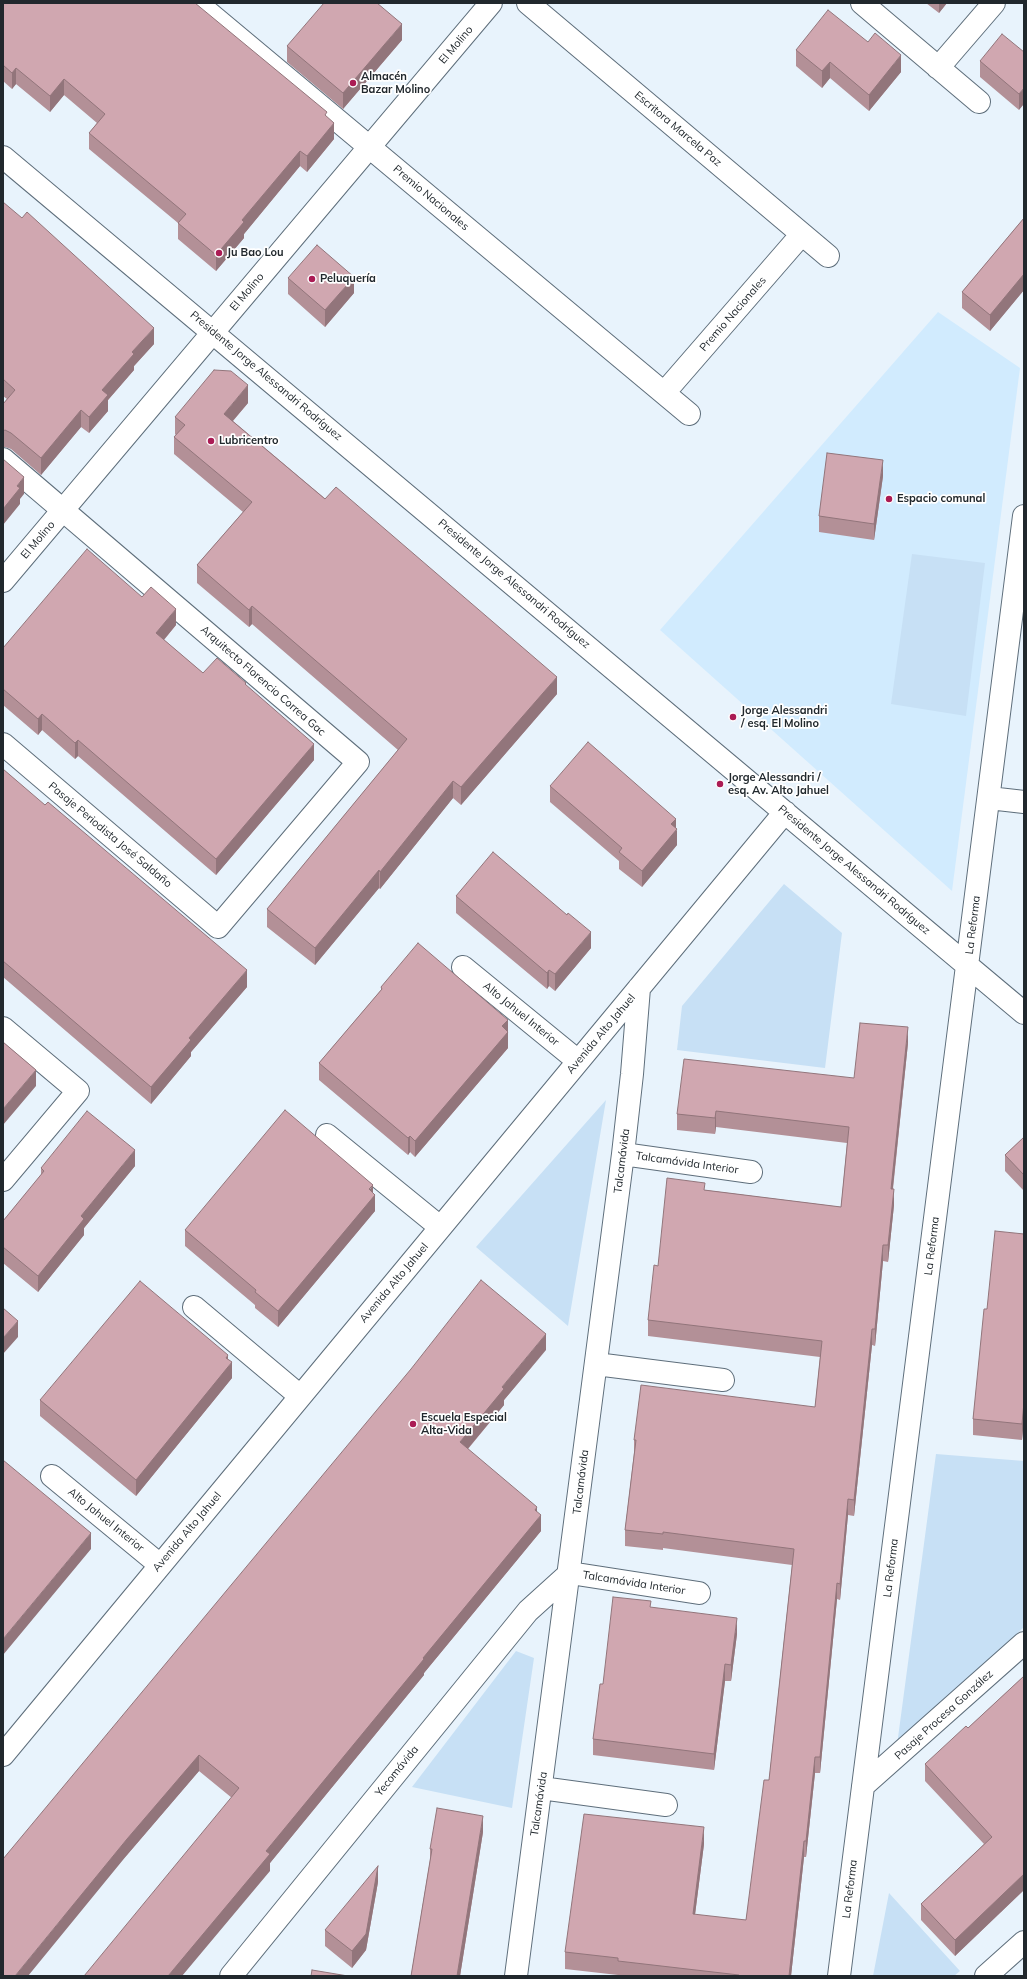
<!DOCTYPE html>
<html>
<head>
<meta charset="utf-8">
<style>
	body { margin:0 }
	#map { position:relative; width:1027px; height:1979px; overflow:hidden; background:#e8f3fc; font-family:Mulish,sans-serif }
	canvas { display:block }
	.frame { position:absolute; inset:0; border:4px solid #21282d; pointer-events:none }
</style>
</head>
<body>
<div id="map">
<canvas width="1027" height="1979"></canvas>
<div class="frame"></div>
</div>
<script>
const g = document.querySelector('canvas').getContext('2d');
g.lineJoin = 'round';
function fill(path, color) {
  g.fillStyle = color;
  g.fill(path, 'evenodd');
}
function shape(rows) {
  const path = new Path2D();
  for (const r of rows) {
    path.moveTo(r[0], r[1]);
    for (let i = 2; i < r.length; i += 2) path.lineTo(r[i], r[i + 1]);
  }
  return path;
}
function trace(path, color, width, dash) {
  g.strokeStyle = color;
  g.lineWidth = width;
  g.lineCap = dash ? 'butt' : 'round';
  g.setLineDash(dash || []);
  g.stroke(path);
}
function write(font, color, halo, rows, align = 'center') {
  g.font = font + ' Mulish,sans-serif';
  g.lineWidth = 3.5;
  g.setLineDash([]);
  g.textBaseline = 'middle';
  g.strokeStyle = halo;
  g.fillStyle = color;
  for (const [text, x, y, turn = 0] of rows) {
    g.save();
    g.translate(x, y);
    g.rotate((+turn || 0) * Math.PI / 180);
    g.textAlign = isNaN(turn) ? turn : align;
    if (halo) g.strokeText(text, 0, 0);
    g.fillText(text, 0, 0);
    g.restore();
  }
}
const built = shape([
	[938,312,1020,368,952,891,660,630]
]);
const green = shape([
	[912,554,985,563,966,716,891,704],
	[784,884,842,933,825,1068,677,1050,682,1006],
	[606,1100,568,1326,476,1247],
	[936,1454,1024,1461,1024,1627,897,1745],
	[516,1651,534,1658,512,1808,412,1787],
	[889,1893,960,1971,954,1976,873,1976]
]);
const minor = shape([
	[197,3,689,414],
	[528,3,828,256],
	[862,3,979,102],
	[938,68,994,3],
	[3,157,1024,1013],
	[664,393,802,234],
	[3,459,358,762,218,927,3,744],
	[3,581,491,3],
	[989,798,1024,802],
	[463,967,578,1061],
	[3,1028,78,1091,3,1180],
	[327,1135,440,1227],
	[623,1154,751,1172],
	[194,1307,300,1396],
	[596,1364,723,1380],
	[52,1476,160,1565],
	[3,1755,785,812],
	[863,1786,1024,1643],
	[541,1788,666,1805],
	[231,1976,528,1611,570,1573,699,1593],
	[516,1976,623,1154,632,1074,639,988],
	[839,1976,1024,516],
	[986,1976,1024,1942]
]);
const wall = shape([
	[3,3,327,117,334,139,307,172,300,166,244,234,244,238,216,271,178,239,178,223,89,149,89,133,97,123,64,95,50,112,16,84,12,89,3,81],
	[926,3,947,3,939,13],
	[402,40,343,109,287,62,287,46],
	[868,42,901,72,869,111,830,78,822,88,796,66,796,50],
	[1024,52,1019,110,980,77,980,61],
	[3,202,154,344,134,366,134,370,108,400,108,411,89,433,81,427,41,475,11,449,5,447,3,447,3,404,7,399,3,396],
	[1024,218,1024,290,990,331,962,308,962,292],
	[288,278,354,293,325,327,288,294],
	[248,403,233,421,557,694,461,805,453,798,380,889,379,888,315,965,267,927,267,909,398,750,252,624,249,627,197,583,197,565,243,512,174,454,174,437,176,435,175,434,175,417],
	[883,476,874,540,819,532,819,516],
	[142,597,176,625,164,640,203,673,246,686,314,760,216,875,78,756,75,759,42,730,38,735,3,705,3,648],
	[3,769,247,987,191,1052,191,1056,151,1104,3,977],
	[550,786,676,827,677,845,642,887,619,869,619,861,550,802],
	[456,896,591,948,555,991,549,986,547,989,456,913],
	[381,987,508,1020,508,1048,415,1157,410,1152,408,1155,319,1080,319,1063,381,990],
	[908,1043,893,1189,894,1205,888,1262,883,1261,875,1346,872,1345,854,1516,848,1515,840,1600,837,1599,820,1773,815,1773,806,1857,804,1857,791,1976,618,1976,618,1975,565,1969,565,1952,704,1844,695,1915,746,1920,769,1780,792,1565,663,1548,663,1550,625,1546,625,1530,634,1453,634,1440,815,1407,820,1357,648,1336,648,1320,658,1266,705,1190,841,1207,847,1143,716,1127,715,1134,677,1130,677,1114,854,1078],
	[1024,1137,1024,1191,1005,1171,1005,1155],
	[135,1166,84,1228,84,1235,38,1292,3,1263,3,1221,41,1175,41,1168],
	[373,1193,375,1211,278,1327,255,1308,255,1305,185,1246,185,1230],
	[1024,1234,1024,1418,1022,1440,973,1435,973,1419,987,1309],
	[546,1350,504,1400,504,1405,468,1449,537,1512,541,1531,424,1673,424,1675,270,1863,270,1871,232,1798,199,1771,127,1855,3,1976],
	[228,1359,232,1378,136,1496,40,1416,40,1400],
	[651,1608,737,1634,731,1681,725,1681,714,1770,593,1755,593,1739,603,1684],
	[1024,1676,1024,1890,955,1956,921,1920,921,1904,984,1844,925,1781,925,1764,968,1728],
	[483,1832,460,1976,411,1976,430,1860,430,1849],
	[378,1882,366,1950,352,1968,325,1946,325,1930]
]);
const shadedWall = shape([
	[939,3,947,3,939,13],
	[402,24,402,40,343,109,343,93],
	[901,55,901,72,869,111,869,95],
	[830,62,830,78,822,88,822,71],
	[16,68,16,84,12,89,12,73],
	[64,79,64,95,50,112,50,96],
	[1024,88,1024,104,1019,110,1019,94],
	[334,123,334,139,307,172,307,156],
	[300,151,300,166,244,234,244,238,216,271,216,255,242,220],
	[1024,274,1024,290,990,331,990,315],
	[354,277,354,293,325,327,325,310],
	[154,328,154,344,134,366,134,370,108,400,108,411,89,433,89,417,102,390,132,352],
	[248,385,248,403,224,431,224,414],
	[81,410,81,427,41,475,41,458],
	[883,460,883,476,874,540,874,524],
	[24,477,24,494,20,499,20,504,3,525,3,509,17,486],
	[252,606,252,624,249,627,249,610],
	[176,609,176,625,156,649,156,633],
	[557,677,557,694,461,805,461,787],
	[42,714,42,730,38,735,38,719],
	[78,740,78,756,75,759,75,743],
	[314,744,314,760,216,875,216,859],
	[453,781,453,798,380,889,380,872],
	[676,819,676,831,677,829,677,845,642,887,642,871,671,824],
	[379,870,379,888,315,965,315,948],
	[591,932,591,948,555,991,555,974],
	[247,970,247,987,191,1052,191,1056,151,1104,151,1087,189,1038],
	[549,970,549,986,547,989,547,973],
	[508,1020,508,1048,415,1157,415,1141,502,1026],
	[908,1027,908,1043,891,1205,891,1189],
	[36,1070,36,1086,3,1125,3,1109],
	[716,1111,716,1127,715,1134,715,1118],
	[410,1136,410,1152,408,1155,408,1138],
	[135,1150,135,1166,84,1228,84,1235,38,1292,38,1276,81,1216],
	[373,1185,373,1197,375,1195,375,1211,278,1327,278,1311],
	[894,1189,894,1205,888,1262,888,1245],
	[883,1245,883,1261,875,1346,875,1329],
	[18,1321,18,1337,3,1354,3,1338],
	[872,1329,872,1345,854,1516,854,1500],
	[546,1334,546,1350,504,1400,504,1405,460,1458,460,1442,502,1387],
	[228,1355,228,1367,232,1362,232,1378,136,1496,136,1480],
	[1024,1402,1024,1418,1022,1440,1022,1424],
	[848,1499,848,1515,840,1600,840,1584],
	[537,1507,537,1520,541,1515,541,1531,424,1673,424,1675,270,1863,270,1871,182,1976,168,1976,266,1851,423,1658],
	[91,1533,91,1549,3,1655,3,1639],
	[837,1583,837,1599,820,1773,820,1757],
	[737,1618,737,1634,731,1681,731,1665],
	[725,1664,725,1681,714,1770,714,1754],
	[199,1755,199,1771,127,1855,28,1976,15,1976,127,1839],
	[815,1757,815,1773,806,1857,806,1841],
	[483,1816,483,1832,460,1976,457,1976],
	[704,1827,704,1844,693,1930,693,1914],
	[804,1841,804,1857,791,1976,789,1976],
	[378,1866,378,1882,366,1950,352,1968,352,1951],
	[1024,1874,1024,1890,955,1956,955,1940]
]);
const building = shape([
	[3,3,195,3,327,112,325,115,334,123,307,156,300,151,242,220,244,222,216,255,178,223,186,214,89,133,105,114,64,79,50,96,16,68,12,73,3,65,3,3],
	[324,3,377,3,402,24,343,93,287,46,324,3],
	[828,10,868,42,875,33,901,55,869,95,830,62,822,71,796,50,828,10],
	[1002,34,1024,52,1024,88,1019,94,980,61,1002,34],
	[3,202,22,218,27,212,154,328,132,352,134,354,102,390,108,395,89,417,81,410,41,458,11,433,5,430,3,431,3,404,15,390,3,379,3,202],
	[1024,218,1024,274,990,315,962,292,1024,218],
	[317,245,354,277,325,310,288,278,317,245],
	[214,370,231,371,248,385,224,414,325,499,336,487,557,677,461,787,453,781,380,872,379,870,315,948,267,909,407,739,252,606,249,610,197,565,252,502,174,437,185,425,175,417,214,370],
	[827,453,883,460,874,524,819,516,827,453],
	[3,459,24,477,17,486,20,488,3,509,3,459],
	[87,549,142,597,151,587,176,609,156,633,203,673,217,658,246,683,245,684,314,744,216,859,78,740,75,743,42,714,38,719,3,689,3,648,87,549],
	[588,742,676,819,671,824,677,829,642,871,619,852,622,848,550,786,588,742],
	[3,769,45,805,48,802,247,970,189,1038,191,1040,151,1087,3,961,3,769],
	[493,852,567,915,568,913,591,932,555,974,549,970,547,973,456,896,493,852],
	[418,943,508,1020,502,1026,508,1032,415,1141,410,1136,408,1138,319,1063,382,989,381,987,418,943],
	[860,1023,908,1027,891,1189,894,1189,888,1245,883,1245,875,1329,872,1329,854,1500,848,1499,840,1584,837,1583,820,1757,815,1757,806,1841,804,1841,789,1976,739,1976,739,1975,618,1961,618,1958,565,1952,584,1814,704,1827,693,1914,746,1920,764,1780,769,1780,794,1549,663,1532,663,1534,625,1530,636,1440,634,1440,641,1385,815,1407,822,1341,648,1320,654,1265,658,1266,667,1178,705,1183,704,1190,841,1207,849,1127,716,1111,715,1118,677,1114,684,1059,854,1078,860,1023],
	[3,1042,36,1070,3,1109,3,1042],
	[285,1110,373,1185,369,1189,375,1195,278,1311,255,1292,256,1290,185,1230,285,1110],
	[87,1111,135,1150,81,1216,84,1219,38,1276,3,1247,3,1221,44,1171,41,1168,87,1111],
	[1024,1137,1024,1175,1005,1155,1024,1137],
	[995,1231,1024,1234,1024,1402,1022,1424,973,1419,984,1309,987,1309,995,1231],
	[481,1280,546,1334,502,1387,504,1389,460,1442,537,1507,535,1510,541,1515,423,1658,424,1659,266,1851,270,1854,168,1976,84,1976,239,1788,199,1755,127,1839,15,1976,3,1976,3,1859,411,1369,481,1280],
	[140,1281,228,1355,226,1358,232,1362,136,1480,40,1400,140,1281],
	[3,1308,18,1321,3,1338,3,1308],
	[3,1460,91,1533,3,1639,3,1460],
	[613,1597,651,1601,650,1607,737,1618,731,1665,725,1664,714,1754,593,1739,600,1684,603,1684,613,1597],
	[1024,1676,1024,1874,955,1940,921,1904,992,1837,925,1764,966,1726,968,1728,1024,1676],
	[437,1808,483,1816,457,1976,411,1976,432,1849,430,1849,437,1808],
	[378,1866,366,1934,352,1951,325,1930,378,1866],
	[312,1970,348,1976,311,1976,312,1970]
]);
const markers = [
	[353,83,4,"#ab1b54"],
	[219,253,4,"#ab1b54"],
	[312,279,4,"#ab1b54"],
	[211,441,4,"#ab1b54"],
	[889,499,4,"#ab1b54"],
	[733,717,4,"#ab1b54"],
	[720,784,4,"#ab1b54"],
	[413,1424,4,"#ab1b54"]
];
const streetNames = [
	["El Molino",456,45,-50],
	["Escritora Marcela Paz",678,129,40],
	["Premio Nacionales",431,198,40],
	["El Molino",247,292,-50],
	["Premio Nacionales",733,314,-49],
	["Presidente Jorge Alessandri Rodríguez",266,376,40],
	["El Molino",38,540,-50],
	["Presidente Jorge Alessandri Rodríguez",514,584,40],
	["Arquitecto Florencio Correa Gac",263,681,41],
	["Pasaje Periodista José Saldaño",110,835,40],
	["Presidente Jorge Alessandri Rodríguez",854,870,40],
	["La Reforma",973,925,-83],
	["Alto Jahuel Interior",521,1014,39],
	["Avenida Alto Jahuel",601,1034,-50],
	["Talcamávida",622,1161,-83],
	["Talcamávida Interior",687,1163,8],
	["La Reforma",932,1246,-83],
	["Avenida Alto Jahuel",394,1283,-50],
	["Talcamávida",581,1482,-83],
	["Alto Jahuel Interior",106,1520,39],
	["Avenida Alto Jahuel",187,1532,-50],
	["La Reforma",891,1568,-83],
	["Talcamávida Interior",634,1583,9],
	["Pasaje Procesa González",944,1715,-42],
	["Yecomávida",397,1771,-51],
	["Talcamávida",539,1804,-82],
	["La Reforma",850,1889,-83]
];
const poiNames = [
	["Almacén",361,77],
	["Bazar Molino",361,90],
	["Ju Bao Lou",227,253],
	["Peluquería",320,279],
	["Lubricentro",219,441],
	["Espacio comunal",897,499],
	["Jorge Alessandri",741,711],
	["/ esq. El Molino",741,724],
	["Jorge Alessandri /",728,778],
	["esq. Av. Alto Jahuel",728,791],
	["Escuela Especial",421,1418],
	["Alta-Vida",421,1431]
];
fill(built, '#d1ebfe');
fill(green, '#c7e0f5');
trace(minor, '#5e6e7b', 24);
trace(minor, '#fff', 22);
fill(wall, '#b39097');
fill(shadedWall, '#92757b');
fill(building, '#d0a7b0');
trace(building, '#92757b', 1);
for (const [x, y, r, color] of markers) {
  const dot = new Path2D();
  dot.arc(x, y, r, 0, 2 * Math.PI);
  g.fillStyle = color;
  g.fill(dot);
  trace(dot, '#fff', 1.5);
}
write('11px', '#21282d', '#fff', streetNames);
write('bold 11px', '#21282d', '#fff', poiNames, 'left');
</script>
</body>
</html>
